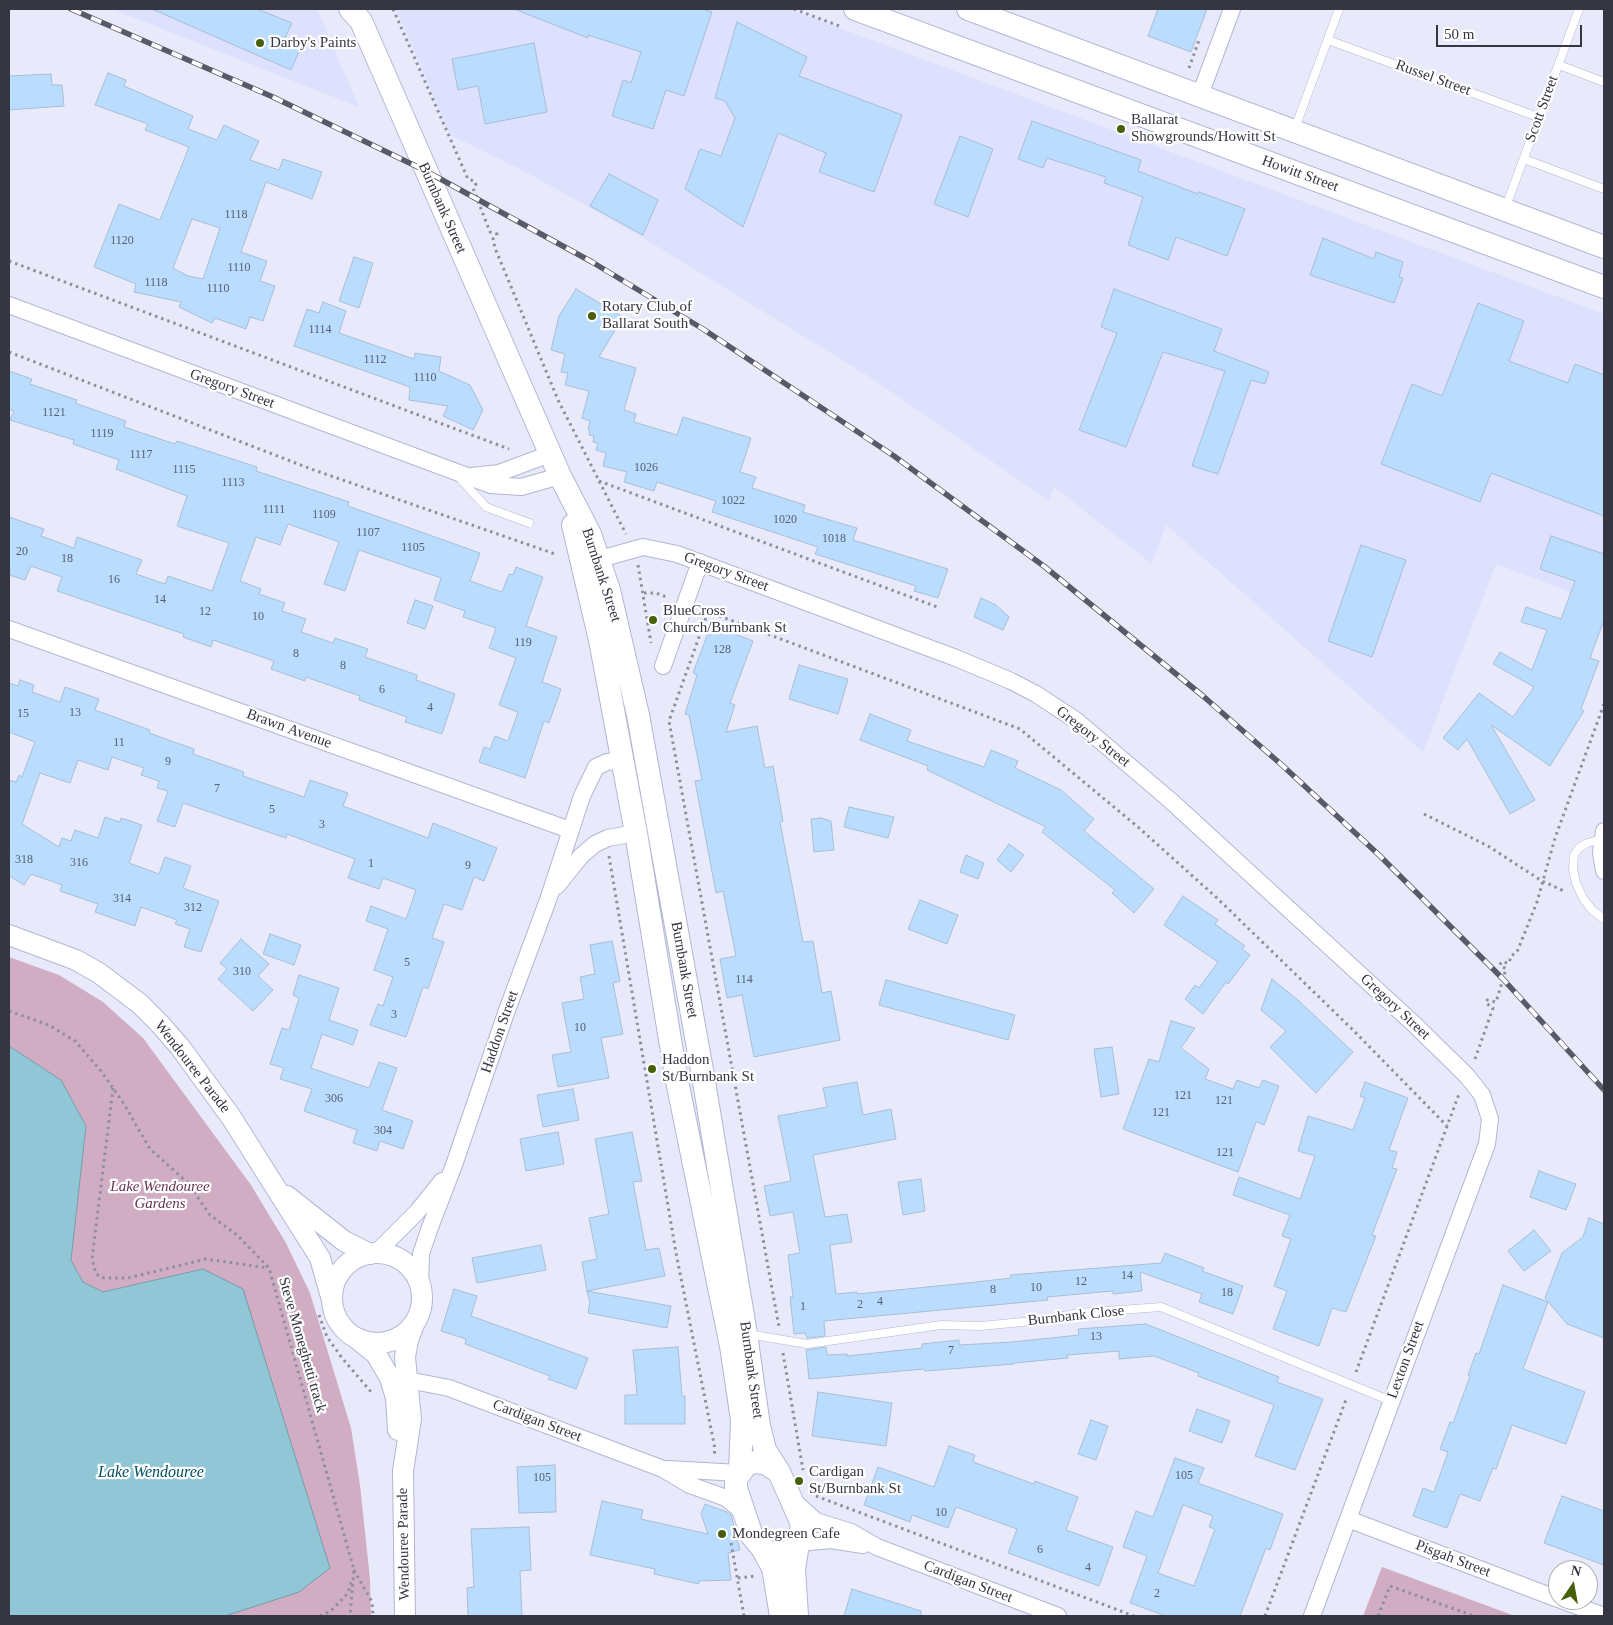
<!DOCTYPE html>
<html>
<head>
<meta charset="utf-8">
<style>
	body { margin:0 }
	#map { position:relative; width:1613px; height:1625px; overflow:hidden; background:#e8eafc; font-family:Georgia,serif }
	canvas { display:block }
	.frame { position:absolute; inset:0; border:10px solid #353642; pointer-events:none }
	.north { position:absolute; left:1548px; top:1560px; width:50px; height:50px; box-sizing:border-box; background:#fff; border:1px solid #aeafb3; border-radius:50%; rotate:12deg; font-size:14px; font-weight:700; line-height:20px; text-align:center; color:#353642 }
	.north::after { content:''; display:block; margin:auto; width:18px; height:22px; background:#485f0a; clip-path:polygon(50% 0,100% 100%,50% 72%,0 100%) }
	.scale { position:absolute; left:1436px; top:25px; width:146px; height:22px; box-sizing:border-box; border:2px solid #353642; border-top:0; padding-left:6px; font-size:15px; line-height:18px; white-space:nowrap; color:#353642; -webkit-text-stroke:4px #fff; paint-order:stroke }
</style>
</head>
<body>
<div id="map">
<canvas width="1613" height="1625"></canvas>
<div class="frame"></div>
<div class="north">N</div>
<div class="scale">50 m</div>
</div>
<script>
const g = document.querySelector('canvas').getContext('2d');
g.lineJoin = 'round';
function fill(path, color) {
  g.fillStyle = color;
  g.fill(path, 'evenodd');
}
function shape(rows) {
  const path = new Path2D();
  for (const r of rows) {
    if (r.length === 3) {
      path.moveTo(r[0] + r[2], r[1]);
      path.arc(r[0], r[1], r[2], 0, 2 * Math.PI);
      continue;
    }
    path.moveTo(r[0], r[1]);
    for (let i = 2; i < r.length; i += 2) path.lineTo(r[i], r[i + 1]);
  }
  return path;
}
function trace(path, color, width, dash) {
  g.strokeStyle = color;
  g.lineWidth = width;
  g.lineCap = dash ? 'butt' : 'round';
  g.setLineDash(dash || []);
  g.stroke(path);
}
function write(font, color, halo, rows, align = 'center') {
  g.font = font + ' Georgia,serif';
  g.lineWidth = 4.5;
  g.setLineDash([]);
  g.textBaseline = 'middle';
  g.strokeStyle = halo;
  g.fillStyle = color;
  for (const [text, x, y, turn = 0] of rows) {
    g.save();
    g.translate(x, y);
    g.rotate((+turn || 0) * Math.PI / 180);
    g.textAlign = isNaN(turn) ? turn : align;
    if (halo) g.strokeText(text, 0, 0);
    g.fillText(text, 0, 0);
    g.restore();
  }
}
const built = shape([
	[112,9,317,9,359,107],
	[396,9,789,9,1604,314,1604,605,1496,564,1423,752,1166,525,1152,564,1054,487,1049,501,868,376,645,239,524,171,450,135]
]);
const green = shape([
	[9,957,59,975,103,1002,143,1038,251,1185,286,1243,310,1293,351,1428,360,1485,370,1579,371,1616,9,1616,203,1269,103,1292,83,1282,71,1260,86,1126,61,1080,9,1046],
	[1382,1567,1515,1616,1363,1616]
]);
const water = shape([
	[9,1046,61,1080,86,1126,71,1260,83,1282,103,1292,203,1269,243,1289,330,1568,299,1592,225,1616,9,1616,9,1046]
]);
const building = shape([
	[152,9,257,9,292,23,284,40,301,47,291,70,152,9],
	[514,9,703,9,712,12,684,96,666,90,653,129,612,116,623,80,631,83,641,52,588,35,588,38,514,9],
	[1158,9,1207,9,1191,52,1148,36,1158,9],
	[737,22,807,57,799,76,902,115,874,192,819,172,826,153,778,133,743,227,685,189,700,149,721,156,735,118,725,101,715,98,737,22],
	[534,43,547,112,485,124,478,86,458,90,452,59,534,43],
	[108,73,126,80,124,86,193,116,188,129,217,140,224,125,259,141,250,160,279,170,283,159,322,172,312,199,266,182,241,252,267,261,260,281,275,286,263,321,250,317,246,329,215,318,212,323,179,307,181,302,134,292,136,284,94,267,119,204,160,220,189,147,145,130,148,124,95,105,108,73],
	[192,219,220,228,203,279,188,276,173,268,192,219],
	[51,74,52,85,62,85,64,106,9,110,9,76,51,74],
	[1032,121,1141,160,1138,171,1198,194,1199,192,1245,209,1227,256,1176,237,1168,260,1128,245,1143,197,1104,183,1106,177,1047,158,1043,168,1018,159,1032,121],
	[960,136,993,149,968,217,934,204,960,136],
	[609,174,658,200,643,235,590,206,609,174],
	[1323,238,1374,259,1376,252,1403,262,1399,277,1403,278,1394,303,1310,275,1323,238],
	[354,257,373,263,359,308,339,301,354,257],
	[576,289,623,317,599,357,636,368,624,410,636,414,634,422,677,435,683,417,751,438,740,472,756,477,752,488,805,505,803,512,857,528,853,540,948,569,938,598,914,591,916,586,815,554,818,547,712,512,716,501,657,482,654,491,624,482,627,472,603,466,606,453,596,450,598,443,593,442,594,436,589,435,590,431,588,430,590,421,582,418,589,391,565,385,568,373,561,372,565,354,551,350,559,316,576,289],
	[1114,289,1222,329,1214,351,1269,372,1265,384,1251,380,1218,474,1192,466,1225,371,1163,352,1126,447,1079,430,1117,333,1101,327,1114,289],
	[323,302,346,311,339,333,414,359,415,353,441,357,439,371,470,385,483,410,473,430,443,416,448,406,409,400,410,387,294,346,307,309,319,313,323,302],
	[1478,303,1524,321,1509,361,1568,383,1575,364,1604,375,1604,516,1491,473,1480,502,1381,464,1412,384,1442,396,1478,303],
	[9,371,32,379,30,384,77,400,75,403,126,421,124,427,175,444,177,441,257,467,256,471,349,502,348,506,480,553,470,581,502,592,509,574,513,575,516,567,543,577,526,626,557,637,542,682,561,689,549,723,544,721,525,778,479,762,484,747,490,749,495,736,508,741,518,712,499,705,516,658,489,648,496,628,463,617,465,611,434,600,441,578,359,550,345,591,324,584,339,542,288,524,280,545,256,537,240,581,261,589,259,594,285,603,282,611,306,619,301,632,333,643,335,638,368,649,365,657,417,675,416,680,455,694,442,734,405,722,407,717,359,700,360,696,306,677,305,681,271,669,274,661,213,640,211,647,183,637,184,634,57,591,62,577,31,566,25,580,9,575,9,517,44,529,41,536,74,548,77,537,142,560,136,574,165,584,168,576,212,591,229,543,177,526,187,496,116,469,119,460,73,444,74,440,10,420,14,411,9,409,9,371],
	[1551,536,1604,554,1604,620,1590,658,1599,661,1581,709,1584,711,1550,766,1491,725,1535,800,1510,814,1467,739,1458,750,1443,738,1479,693,1513,717,1534,687,1493,664,1500,652,1532,670,1547,630,1521,622,1526,607,1561,619,1575,581,1540,569,1551,536],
	[1361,545,1406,560,1372,657,1328,641,1361,545],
	[981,598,996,605,1009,617,1003,630,974,617,981,598],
	[415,600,433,606,425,629,407,623,415,600],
	[711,625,753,641,730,703,735,705,726,732,757,726,765,768,773,766,783,821,780,822,803,942,813,941,822,993,831,991,840,1040,754,1057,742,995,727,998,720,959,736,956,723,891,716,893,695,781,702,780,689,715,685,714,697,675,693,673,711,625],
	[799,665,848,679,838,714,789,699,799,665],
	[20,680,34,685,32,692,60,702,65,687,99,699,95,710,150,730,149,733,194,749,193,754,244,772,243,776,304,797,310,780,348,793,343,806,428,838,433,823,497,848,484,881,474,877,462,910,444,904,432,938,444,942,428,989,423,987,406,1037,370,1025,378,1004,383,1006,393,977,374,970,388,929,366,921,371,906,406,919,416,890,383,878,379,889,348,878,355,859,287,834,286,838,183,803,175,827,157,821,168,791,157,788,159,781,141,775,144,768,112,757,108,770,78,760,70,783,40,773,22,824,59,847,62,838,71,841,75,830,98,838,105,817,120,822,121,818,142,825,129,863,159,874,165,857,191,866,183,888,219,901,201,952,184,947,190,929,175,924,177,920,141,907,135,926,95,912,98,904,60,891,62,885,31,874,24,885,9,876,9,780,16,782,19,775,22,777,35,742,9,732,9,683,18,686,20,680],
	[870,714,911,730,907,741,984,767,991,750,1018,761,1015,768,1061,790,1094,819,1084,831,1154,889,1134,913,1112,893,1115,890,1042,832,1046,827,927,770,928,766,860,740,870,714],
	[849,807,894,817,888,838,844,827,849,807],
	[821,818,831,821,834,850,814,852,811,819,821,818],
	[1009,844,1024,855,1011,872,997,860,1009,844],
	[966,855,984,863,978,879,960,872,966,855],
	[1183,896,1218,920,1215,924,1245,946,1242,949,1250,955,1228,984,1226,982,1203,1014,1185,999,1195,985,1199,988,1218,962,1164,925,1183,896],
	[920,900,958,915,947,944,908,929,920,900],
	[270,934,301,945,294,965,263,954,270,934],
	[241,939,269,964,258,976,273,990,253,1011,218,979,227,969,220,963,241,939],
	[612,941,620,981,613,983,623,1034,601,1038,609,1078,558,1087,552,1055,571,1052,562,1003,584,999,580,977,595,974,590,945,612,941],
	[299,975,339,988,329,1020,358,1030,353,1045,322,1034,311,1068,369,1088,379,1062,397,1068,382,1110,413,1121,403,1149,380,1141,377,1151,353,1143,357,1130,304,1111,312,1089,280,1079,284,1068,270,1064,282,1028,289,1030,299,998,293,995,299,975],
	[1272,979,1299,1001,1353,1052,1316,1093,1270,1047,1286,1031,1261,1010,1272,979],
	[886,980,1015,1015,1008,1040,879,1005,886,980],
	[1171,1021,1195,1028,1181,1048,1209,1069,1205,1079,1233,1089,1237,1080,1259,1088,1263,1080,1279,1086,1264,1125,1256,1122,1238,1172,1123,1129,1149,1059,1159,1062,1171,1021],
	[1112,1047,1119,1094,1101,1097,1094,1049,1112,1047],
	[857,1082,863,1115,891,1109,896,1139,813,1155,825,1217,847,1214,852,1242,830,1245,836,1294,857,1292,857,1294,967,1283,1011,1278,1010,1275,1161,1263,1165,1253,1204,1268,1202,1271,1243,1286,1233,1314,1199,1302,1202,1294,1140,1272,1142,1291,1113,1294,1113,1291,1047,1297,1048,1300,824,1321,825,1336,807,1338,805,1333,794,1334,790,1297,793,1297,788,1255,800,1253,793,1212,770,1216,764,1186,791,1181,778,1116,827,1107,823,1088,857,1082],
	[1365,1082,1408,1098,1389,1150,1397,1152,1392,1168,1397,1169,1372,1235,1376,1236,1346,1312,1332,1308,1319,1346,1273,1329,1287,1291,1274,1286,1291,1239,1282,1236,1290,1215,1233,1195,1239,1177,1300,1199,1315,1156,1298,1151,1308,1116,1353,1130,1365,1098,1360,1096,1365,1082],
	[573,1089,579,1120,543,1127,537,1095,573,1089],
	[558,1132,564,1164,526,1171,520,1139,558,1132],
	[632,1132,642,1181,633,1182,646,1250,659,1248,665,1276,587,1291,582,1262,597,1259,589,1218,609,1214,595,1139,632,1132],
	[1539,1171,1576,1184,1566,1210,1530,1197,1539,1171],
	[921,1179,925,1211,903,1215,898,1182,921,1179],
	[1589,1218,1604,1224,1604,1338,1567,1324,1545,1298,1562,1253,1583,1237,1589,1218],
	[1534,1230,1551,1251,1524,1271,1508,1251,1534,1230],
	[541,1245,546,1270,477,1283,472,1258,541,1245],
	[1503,1285,1548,1302,1523,1369,1585,1392,1566,1444,1512,1425,1496,1469,1493,1468,1480,1501,1460,1494,1447,1528,1413,1516,1423,1488,1434,1492,1448,1452,1440,1449,1450,1422,1453,1423,1470,1376,1468,1375,1476,1353,1479,1354,1503,1285],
	[454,1289,477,1296,471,1316,588,1358,576,1389,548,1379,550,1376,465,1344,466,1339,441,1331,454,1289],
	[587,1291,671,1306,667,1328,588,1313,590,1302,587,1291],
	[1146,1324,1279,1377,1277,1382,1323,1399,1295,1470,1255,1456,1274,1405,1198,1376,1199,1373,1154,1356,1119,1359,1119,1351,1067,1355,1068,1358,1014,1363,1014,1364,925,1371,924,1369,809,1379,806,1350,826,1347,827,1355,847,1354,847,1356,922,1348,922,1344,959,1340,959,1345,1012,1342,1079,1335,1078,1329,1146,1324],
	[678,1347,682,1396,685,1396,685,1424,625,1424,625,1395,637,1395,633,1350,678,1347],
	[818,1392,892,1403,886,1446,812,1436,818,1392],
	[1197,1409,1230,1421,1222,1443,1189,1431,1197,1409],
	[1091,1420,1108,1426,1096,1460,1078,1454,1091,1420],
	[949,1446,975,1455,973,1462,1034,1484,1035,1481,1078,1497,1066,1530,1113,1547,1099,1586,1008,1553,1017,1529,956,1507,948,1528,912,1515,910,1522,864,1505,878,1467,934,1487,949,1446],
	[1175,1458,1204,1468,1198,1483,1283,1514,1270,1550,1266,1548,1240,1616,1166,1616,1130,1603,1147,1556,1123,1547,1136,1511,1153,1517,1175,1458],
	[1183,1505,1213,1516,1209,1527,1215,1529,1194,1586,1158,1573,1183,1505],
	[555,1465,556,1512,519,1513,517,1467,555,1465],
	[1562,1496,1604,1511,1604,1565,1544,1543,1562,1496],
	[602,1501,643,1510,641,1519,708,1534,701,1514,705,1504,727,1512,731,1515,740,1550,728,1553,731,1580,699,1581,699,1584,654,1574,655,1569,590,1555,602,1501],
	[529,1527,531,1570,520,1571,522,1616,468,1616,467,1588,474,1587,471,1529,529,1527],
	[852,1589,921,1611,921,1616,844,1616,852,1589]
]);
const path = shape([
	[393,9,468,179,474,181,476,184,473,188,490,232,497,234,493,239,495,248,558,400,626,534],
	[794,9,842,27],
	[1189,68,1199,40],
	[9,261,509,449],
	[9,352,311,469,555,554],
	[599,481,940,608],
	[638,565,651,643],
	[644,593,656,593,669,598],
	[701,609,1020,729,1138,827,1217,898,1354,1031,1447,1126],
	[708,612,669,721,779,1327],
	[1424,814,1488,846,1542,881,1564,891],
	[609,856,676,1253,715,1449,714,1456],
	[9,1011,49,1025,75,1041,101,1071,124,1104,150,1149,188,1183,210,1215,237,1235,269,1268,354,1570,350,1616],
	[1475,1059,1493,1008,1486,1003,1487,1000,1496,1002,1506,969,1500,965,1501,962,1509,963,1511,956,1517,952,1537,902,1555,838,1604,704],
	[113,1088,92,1259,96,1274,104,1278,128,1278,206,1259,268,1268],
	[319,1315,327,1337,342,1358,372,1393],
	[783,1353,803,1470],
	[1356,1372,1459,1094],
	[816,1496,1134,1616],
	[731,1543,744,1616],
	[354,1570,372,1602,373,1616],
	[738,1578,755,1576],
	[320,1616,331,1611,348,1593,352,1579],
	[1265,1616,1347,1397],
	[1378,1616,1390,1586,1474,1616]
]);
const service = shape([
	[1328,40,1538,117],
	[1559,65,1604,82],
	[1295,128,1339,9],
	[1524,159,1604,189],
	[1505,209,1579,9],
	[458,476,486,507,529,523],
	[1602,839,1587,843,1579,848,1574,855,1573,869,1576,883,1583,898,1592,910,1604,919],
	[748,1334,807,1344,941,1325,981,1326,1043,1320,1079,1313,1161,1307,1391,1401]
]);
const minor = shape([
	[1200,95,1232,9],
	[9,305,491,485,521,487,560,476],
	[472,476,499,473,550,454],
	[600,559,643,547,677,554,956,658,1011,681,1036,694,1077,721,1171,801,1415,1025,1467,1076,1482,1095,1490,1119,1487,1144,1312,1616],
	[9,629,570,830],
	[663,666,700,562],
	[1604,831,1601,853,1604,871],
	[557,886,581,856,595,844,608,838,636,833],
	[376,1253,417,1212,442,1181],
	[420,1286,421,1254,429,1230,454,1165,506,1013,548,900,582,796,596,767,607,762,623,760],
	[408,1380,449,1388,663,1469,690,1485,726,1498,743,1512],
	[668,1469,739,1473],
	[796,1503,816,1521,851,1532,877,1547,1058,1616],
	[1348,1519,1558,1599],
	[799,1543,830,1540,863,1545],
	[1561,1600,1604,1616]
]);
const tertiary = shape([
	[9,935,76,960,99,973,140,1004,160,1024,180,1047,231,1117,320,1258,332,1300],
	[287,1196,344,1241,370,1254],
	[377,1298,45],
	[356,1338,376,1354,390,1378,396,1398,398,1430],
	[405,1616,403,1471,411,1419,405,1357,408,1340,415,1322]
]);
const secondary = shape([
	[350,9,361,21,560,476,590,534,609,590,638,715,702,1070,746,1334,759,1426,765,1450,779,1472],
	[855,9,1604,287],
	[968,9,1604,247],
	[573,525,600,640,636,833,676,1076,731,1346,742,1420,740,1471],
	[756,1462,767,1464,779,1472,802,1524,799,1543,788,1552,779,1554,769,1552,762,1548,752,1536,736,1488,736,1479,747,1464,756,1462],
	[762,1548,773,1568,781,1616],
	[797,1616,794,1569,798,1544]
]);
const rail = shape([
	[71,9,273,97,424,170,592,262,703,329,894,456,1045,567,1203,696,1283,766,1379,855,1503,979,1604,1090]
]);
const markers = [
	[260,43,5,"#485f0a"],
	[1121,129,5,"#485f0a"],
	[592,316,5,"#485f0a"],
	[653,620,5,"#485f0a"],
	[652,1069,5,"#485f0a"],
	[799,1481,5,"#485f0a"],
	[722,1534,5,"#485f0a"]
];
const numberNames = [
	["1118",236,215],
	["1120",122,241],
	["1110",239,268],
	["1118",156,283],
	["1110",218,289],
	["1114",320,330],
	["1112",375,360],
	["1110",425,378],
	["1121",54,413],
	["1119",102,434],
	["1117",141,455],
	["1026",646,468],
	["1115",184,470],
	["1113",233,483],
	["1022",733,501],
	["1111",274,510],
	["1109",324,515],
	["1020",785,520],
	["1107",368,533],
	["1018",834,539],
	["1105",413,548],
	["20",22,552],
	["18",67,559],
	["16",114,580],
	["14",160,600],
	["12",205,612],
	["10",258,617],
	["119",523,643],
	["128",722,650],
	["8",296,654],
	["8",343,666],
	["6",382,690],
	["4",430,708],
	["13",75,713],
	["15",23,714],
	["11",119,743],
	["9",168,762],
	["7",217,789],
	["5",272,810],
	["3",322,825],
	["318",24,860],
	["316",79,863],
	["1",371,864],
	["9",468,866],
	["314",122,899],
	["312",193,908],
	["5",407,963],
	["310",242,972],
	["114",744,980],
	["3",394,1015],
	["10",580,1028],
	["121",1183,1096],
	["306",334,1099],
	["121",1224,1101],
	["121",1161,1113],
	["304",383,1131],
	["121",1225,1153],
	["14",1127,1276],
	["12",1081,1282],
	["10",1036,1288],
	["8",993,1290],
	["18",1227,1293],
	["4",880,1302],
	["2",860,1305],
	["1",803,1307],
	["13",1096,1337],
	["7",951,1351],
	["105",1184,1476],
	["105",542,1478],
	["10",941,1513],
	["6",1040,1550],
	["4",1088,1568],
	["2",1157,1594]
];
const poiNames = [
	["Darby's Paints",270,43],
	["Ballarat",1131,120],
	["Showgrounds/Howitt St",1131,137],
	["Rotary Club of",602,307],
	["Ballarat South",602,324],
	["BlueCross",663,611],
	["Church/Burnbank St",663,628],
	["Haddon",662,1060],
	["St/Burnbank St",662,1077],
	["Cardigan",809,1472],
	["St/Burnbank St",809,1489],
	["Mondegreen Cafe",732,1534]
];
const streetNames = [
	["Russel Street",1433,78,20],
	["Scott Street",1542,109,-70],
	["Howitt Street",1300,174,20],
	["Burnbank Street",442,208,66],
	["Gregory Street",232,389,20],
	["Gregory Street",726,572,20],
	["Burnbank Street",601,575,72],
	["Brawn Avenue",289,729,20],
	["Gregory Street",1093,737,38],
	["Burnbank Street",684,970,80],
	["Gregory Street",1395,1007,43],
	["Haddon Street",500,1032,-71],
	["Wendouree Parade",192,1067,52],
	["Burnbank Close",1076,1316,-6],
	["Steve Moneghetti track",302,1345,74],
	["Lexton Street",1406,1360,-70],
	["Burnbank Street",751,1370,82],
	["Cardigan Street",537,1421,21],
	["Wendouree Parade",404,1544,-91],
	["Pisgah Street",1453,1559,21],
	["Cardigan Street",968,1582,21]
];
const parkNames = [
	["Lake Wendouree",160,1187],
	["Gardens",160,1204]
];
const waterNames = [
	["Lake Wendouree",151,1473]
];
fill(built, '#dde1fe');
fill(green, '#d1adc4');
fill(water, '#91c6d6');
trace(water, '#759baa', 1);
fill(building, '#badcfe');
trace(building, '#a8bed4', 1);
trace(service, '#b2b6d2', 9);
trace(minor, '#b2b6d2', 18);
trace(tertiary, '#b2b6d2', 22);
trace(secondary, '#b2b6d2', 24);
trace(path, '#8e8f9e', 3, [2.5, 4]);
trace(service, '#fff', 8);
trace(minor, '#fff', 16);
trace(tertiary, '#fff', 20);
trace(secondary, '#fff', 22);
trace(rail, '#595a67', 5.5);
trace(rail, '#fff', 4, [11]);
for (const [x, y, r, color] of markers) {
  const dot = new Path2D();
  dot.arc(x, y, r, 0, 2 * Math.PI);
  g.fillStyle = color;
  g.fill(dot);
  trace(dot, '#fff', 2);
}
write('12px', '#566071', null, numberNames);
write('15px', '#353642', '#fff', poiNames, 'left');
write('15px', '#353642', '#fff', streetNames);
write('italic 15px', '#673256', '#fff', parkNames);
write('italic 16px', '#005060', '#fff', waterNames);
</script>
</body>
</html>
